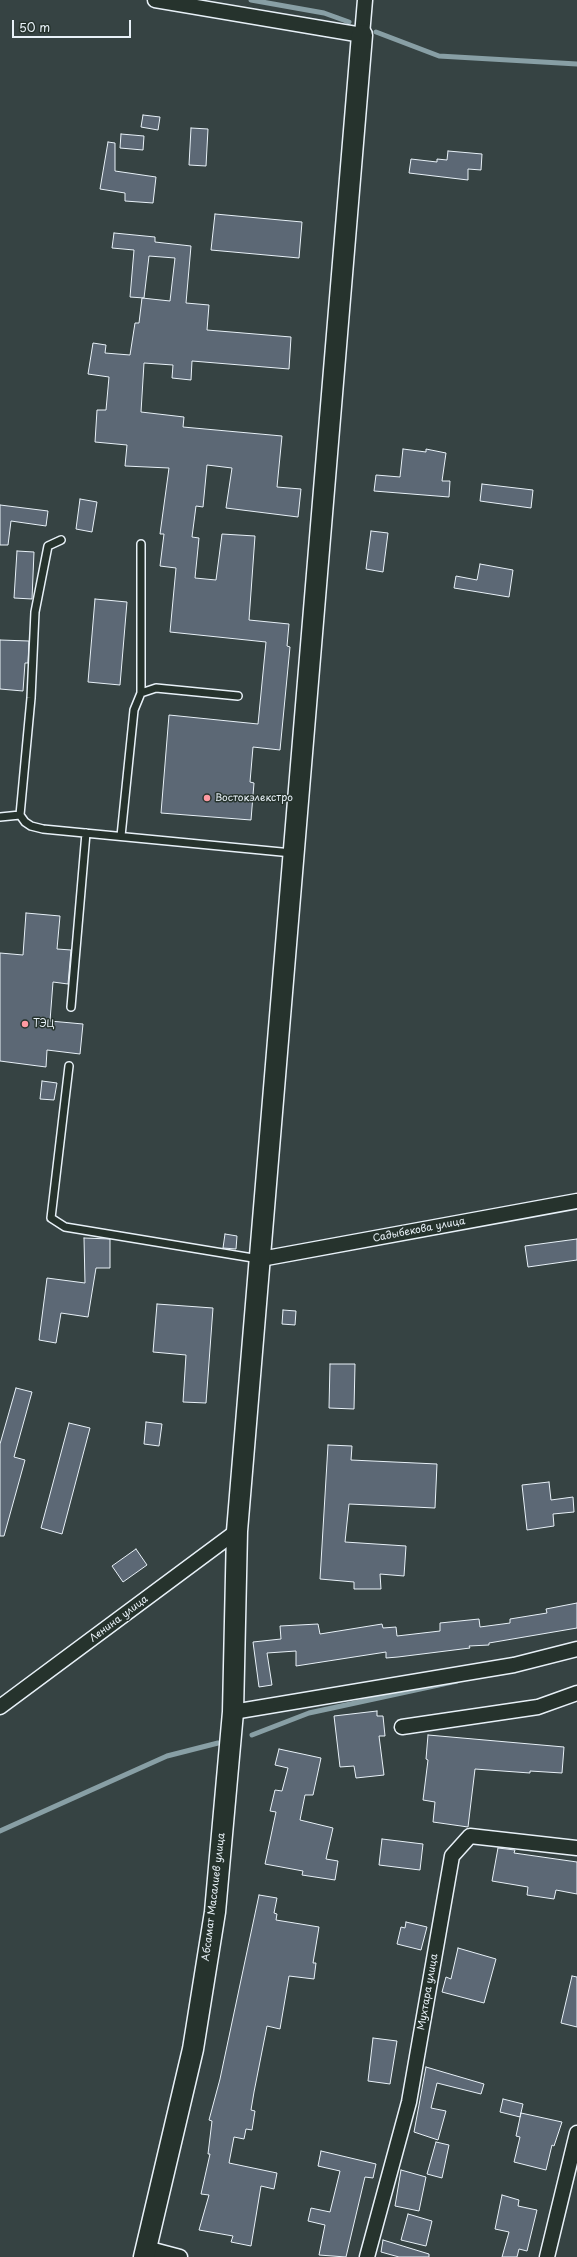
<!DOCTYPE html>
<html>
<head>
<meta charset="utf-8">
<style>
	body { margin:0 }
	#map { position:relative; width:577px; height:2257px; overflow:hidden; background:#364343; font-family:"Playpen Sans",sans-serif }
	canvas { display:block }
	.scale { position:absolute; left:12px; top:20px; width:119px; height:18px; box-sizing:border-box; border:2px solid #e8f1f8; border-top:0; padding-left:5px; font-size:12px; line-height:14px; white-space:nowrap; color:#e8f1f8; -webkit-text-stroke:3px #26332d; paint-order:stroke }
</style>
</head>
<body>
<div id="map">
<canvas width="577" height="2257"></canvas>
<div class="scale">50 m</div>
</div>
<script>
const g = document.querySelector('canvas').getContext('2d');
g.lineJoin = 'round';
function shape(rows) {
  const path = new Path2D();
  for (const r of rows) {
    path.moveTo(r[0], r[1]);
    for (let i = 2; i < r.length; i += 2) path.lineTo(r[i], r[i + 1]);
  }
  return path;
}
function trace(path, color, width, dash) {
  g.strokeStyle = color;
  g.lineWidth = width;
  g.lineCap = dash ? 'butt' : 'round';
  g.setLineDash(dash || []);
  g.stroke(path);
}
function fill(path, color) {
  g.fillStyle = color;
  g.fill(path, 'evenodd');
}
function write(font, color, halo, rows, align = 'center') {
  g.font = font + ' "Playpen Sans",sans-serif';
  g.lineWidth = 3;
  g.setLineDash([]);
  g.textBaseline = 'middle';
  g.strokeStyle = halo;
  g.fillStyle = color;
  for (const [text, x, y, turn = 0] of rows) {
    g.save();
    g.translate(x, y);
    g.rotate((+turn || 0) * Math.PI / 180);
    g.textAlign = isNaN(turn) ? turn : align;
    if (halo) g.strokeText(text, 0, 0);
    g.fillText(text, 0, 0);
    g.restore();
  }
}
const stream = shape([
	[251,0,324,13,349,22],
	[376,32,439,56,577,64],
	[252,1735,309,1713,457,1681],
	[0,1831,167,1756,218,1743]
]);
const building = shape([
	[143,115,160,117,158,130,141,127,143,115],
	[191,128,208,129,206,166,189,165,191,128],
	[121,134,144,136,143,150,120,148,121,134],
	[108,142,115,143,115,171,156,177,153,203,125,201,125,193,100,189,108,142],
	[448,151,482,154,481,170,468,169,468,180,409,173,411,159,437,162,437,159,447,160,448,151],
	[215,214,302,222,299,258,211,250,215,214],
	[114,233,155,237,155,242,191,246,186,303,209,305,207,330,291,337,289,369,192,361,191,380,172,378,173,365,144,363,141,412,184,417,183,427,282,436,277,487,301,489,298,517,226,508,232,468,207,465,203,507,196,506,192,537,199,538,195,578,216,580,222,534,255,536,249,620,289,624,287,646,290,647,280,750,253,747,250,782,254,783,251,820,161,813,169,715,258,724,266,642,170,632,176,568,160,566,164,534,160,534,169,468,125,466,127,445,95,442,97,410,106,410,109,377,88,374,93,343,106,345,105,353,130,355,135,323,139,323,142,298,170,301,175,258,149,256,144,298,130,297,134,250,112,248,114,233],
	[403,449,426,452,426,449,446,453,442,481,450,481,449,497,374,491,376,475,400,477,403,449],
	[482,484,533,490,531,508,480,501,482,484],
	[80,499,97,502,92,532,76,529,80,499],
	[0,505,48,511,46,526,11,521,8,545,0,545,0,505],
	[371,531,388,533,383,572,366,569,371,531],
	[17,551,34,552,32,599,14,598,17,551],
	[480,564,513,570,509,597,454,588,456,576,477,580,480,564],
	[95,599,127,602,120,685,88,682,95,599],
	[0,640,29,641,28,663,25,663,23,691,0,689,0,640],
	[26,913,60,916,57,949,71,950,68,984,53,982,50,1021,83,1024,80,1054,47,1050,46,1067,0,1061,0,953,23,955,26,913],
	[42,1081,57,1083,54,1100,40,1099,42,1081],
	[225,1234,237,1236,236,1249,223,1248,225,1234],
	[84,1238,110,1239,110,1268,96,1268,88,1317,61,1313,56,1343,39,1340,47,1278,85,1283,84,1238],
	[577,1239,577,1260,528,1267,525,1246,577,1239],
	[157,1304,213,1308,206,1403,183,1402,186,1355,153,1352,157,1304],
	[283,1310,296,1311,295,1325,282,1324,283,1310],
	[330,1364,355,1364,354,1409,329,1408,330,1364],
	[16,1388,32,1392,14,1457,25,1460,4,1536,0,1536,0,1444,16,1388],
	[146,1422,162,1424,159,1446,144,1444,146,1422],
	[69,1423,90,1428,62,1534,41,1528,69,1423],
	[328,1445,352,1446,351,1460,437,1464,435,1508,349,1504,345,1542,406,1546,404,1576,380,1574,381,1589,354,1589,354,1582,320,1579,328,1445],
	[549,1482,551,1500,573,1497,574,1512,553,1514,554,1526,527,1530,522,1485,549,1482],
	[136,1549,147,1565,123,1582,112,1566,136,1549],
	[577,1603,577,1628,489,1643,489,1645,469,1646,470,1648,398,1657,386,1658,386,1652,296,1666,296,1651,267,1653,272,1685,259,1687,253,1642,281,1639,280,1626,318,1624,320,1634,382,1624,383,1628,396,1627,397,1636,440,1631,440,1623,479,1619,480,1627,510,1623,510,1619,547,1613,546,1609,577,1603],
	[377,1711,377,1716,383,1716,385,1736,379,1736,384,1775,356,1778,354,1766,340,1767,334,1716,377,1711],
	[428,1735,564,1747,562,1773,530,1771,530,1773,475,1769,468,1827,433,1822,435,1802,423,1800,428,1760,426,1759,428,1735],
	[279,1749,321,1758,313,1795,305,1795,300,1820,333,1828,326,1859,338,1861,335,1880,302,1875,303,1871,265,1864,276,1812,270,1811,275,1790,282,1791,288,1768,275,1765,279,1749],
	[382,1839,423,1844,420,1870,379,1865,382,1839],
	[498,1848,515,1850,514,1853,577,1862,577,1894,556,1890,554,1899,527,1895,528,1887,492,1881,498,1848],
	[259,1895,277,1898,274,1913,277,1914,276,1920,319,1927,313,1963,316,1963,314,1979,289,1976,280,2029,267,2026,254,2092,251,2110,255,2111,252,2130,246,2129,244,2139,234,2137,229,2163,277,2173,274,2189,261,2186,251,2246,231,2242,233,2236,199,2230,209,2195,201,2194,210,2154,208,2154,212,2121,209,2120,220,2079,259,1895],
	[406,1922,427,1927,421,1950,397,1944,401,1927,405,1928,406,1922],
	[458,1948,496,1959,484,2003,442,1992,446,1977,451,1979,458,1948],
	[572,1976,577,1977,577,2027,561,2023,572,1976],
	[373,2038,397,2041,390,2084,368,2081,373,2038],
	[426,2067,484,2084,481,2094,437,2083,431,2108,446,2111,438,2140,414,2132,426,2067],
	[503,2099,523,2104,520,2117,500,2112,503,2099],
	[521,2113,562,2122,554,2146,552,2145,546,2170,514,2162,520,2137,516,2136,521,2113],
	[436,2142,449,2145,442,2178,427,2174,436,2142],
	[321,2151,376,2164,373,2178,365,2177,346,2257,319,2255,325,2225,308,2221,311,2208,330,2212,340,2171,318,2166,321,2151],
	[401,2170,426,2177,419,2211,395,2206,401,2170],
	[502,2195,519,2200,518,2206,537,2210,527,2251,519,2249,517,2257,502,2257,509,2232,495,2229,502,2195],
	[408,2214,432,2221,426,2246,401,2240,408,2214],
	[383,2240,429,2254,429,2257,399,2257,381,2252,383,2240]
]);
const lane = shape([
	[61,540,48,546,35,612,31,698,20,815,25,822,31,826,43,829,292,853],
	[141,693,141,544],
	[0,817,20,815],
	[121,836,134,710,141,693,156,688,238,696],
	[71,1007,86,833],
	[69,1066,51,1218,65,1227,259,1259]
]);
const street = shape([
	[155,0,362,35,365,0],
	[261,1259,577,1201],
	[0,1707,237,1531],
	[233,1712,514,1665,577,1649],
	[402,1727,538,1707,577,1693],
	[146,2248,180,2257],
	[367,2257,409,2102,452,1856,470,1836,577,1848],
	[547,2257,577,2133]
]);
const secondary = shape([
	[144,2257,193,2049,215,1912,233,1712,237,1531,362,35]
]);
const markers = [
	[207,798,4,"#ff9aa2"],
	[25,1024,4,"#ff9aa2"]
];
const poiNames = [
	["Востокэлекстро",215,798],
	["ТЭЦ",33,1024]
];
const streetNames = [
	["Садыбекова улица",419,1230,-11],
	["Ленина улица",119,1619,-37],
	["Абсамат Масалиев улица",214,1897,-83],
	["Мухтара улица",428,1992,-80]
];
trace(stream, '#889fa5', 5);
fill(building, '#5c6875');
trace(building, '#e8f1f8', 1);
trace(lane, '#e8f1f8', 10);
trace(street, '#e8f1f8', 17);
trace(secondary, '#e8f1f8', 23);
trace(lane, '#26332d', 7);
trace(street, '#26332d', 14);
trace(secondary, '#26332d', 20);
for (const [x, y, r, color] of markers) {
  const dot = new Path2D();
  dot.arc(x, y, r, 0, 2 * Math.PI);
  g.fillStyle = color;
  g.fill(dot);
  trace(dot, '#26332d', 1.5);
}
write('10px', '#e8f1f8', '#26332d', poiNames, 'left');
write('10px', '#e8f1f8', '#26332d', streetNames);
</script>
</body>
</html>
